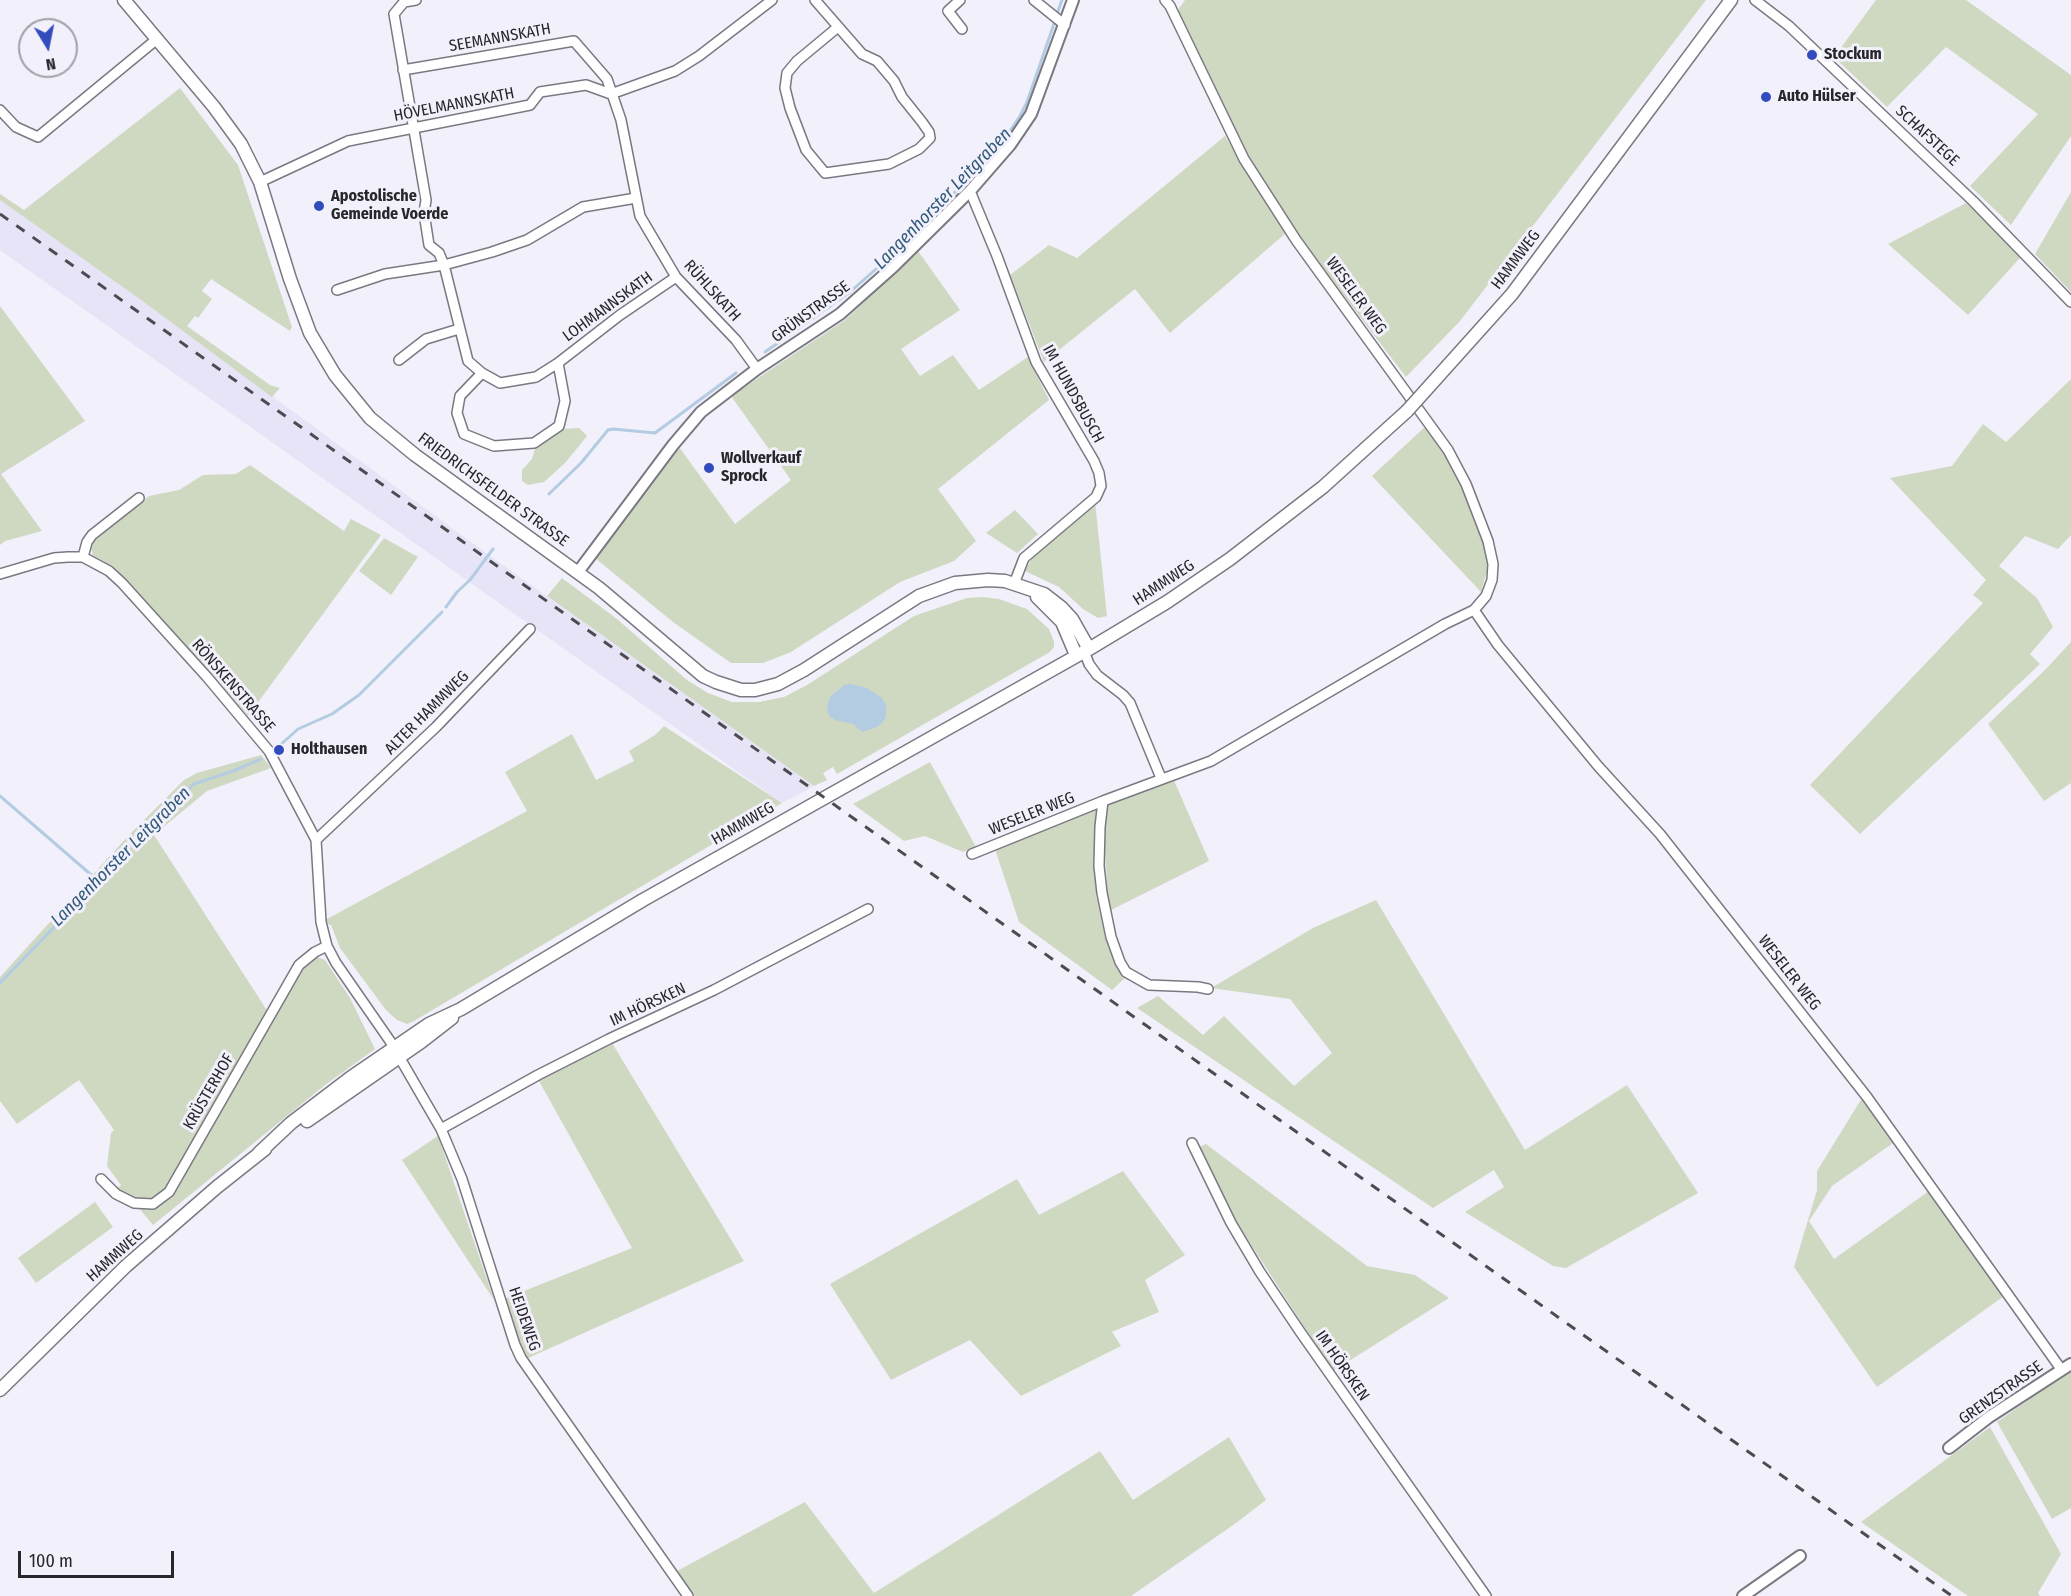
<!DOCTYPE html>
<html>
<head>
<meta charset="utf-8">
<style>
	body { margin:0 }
	#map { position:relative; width:2071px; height:1596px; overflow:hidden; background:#f2f0fb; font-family:"Fira Sans Condensed",sans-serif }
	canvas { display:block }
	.north { position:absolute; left:18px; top:18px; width:60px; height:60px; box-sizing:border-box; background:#f2f0fb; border:2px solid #a19fa7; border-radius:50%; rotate:170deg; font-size:16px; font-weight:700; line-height:24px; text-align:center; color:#27262a }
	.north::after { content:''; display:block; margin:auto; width:21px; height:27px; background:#324cbd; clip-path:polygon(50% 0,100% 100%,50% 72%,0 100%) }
	.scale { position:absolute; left:18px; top:1551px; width:156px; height:27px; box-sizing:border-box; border:3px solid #27262a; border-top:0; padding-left:8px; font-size:18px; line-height:21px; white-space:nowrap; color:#27262a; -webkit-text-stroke:4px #f2f0fb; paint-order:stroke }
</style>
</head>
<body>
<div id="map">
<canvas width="2071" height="1596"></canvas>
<div class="north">N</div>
<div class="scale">100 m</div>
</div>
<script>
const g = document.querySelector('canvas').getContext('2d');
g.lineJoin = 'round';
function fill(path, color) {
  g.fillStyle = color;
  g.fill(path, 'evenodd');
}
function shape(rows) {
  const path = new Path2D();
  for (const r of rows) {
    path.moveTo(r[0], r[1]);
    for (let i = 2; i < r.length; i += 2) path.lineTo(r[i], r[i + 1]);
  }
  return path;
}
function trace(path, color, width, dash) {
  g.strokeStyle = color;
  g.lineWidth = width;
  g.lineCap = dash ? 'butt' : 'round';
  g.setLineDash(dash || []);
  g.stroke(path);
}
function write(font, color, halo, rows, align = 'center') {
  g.font = font + ' "Fira Sans Condensed",sans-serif';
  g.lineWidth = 6;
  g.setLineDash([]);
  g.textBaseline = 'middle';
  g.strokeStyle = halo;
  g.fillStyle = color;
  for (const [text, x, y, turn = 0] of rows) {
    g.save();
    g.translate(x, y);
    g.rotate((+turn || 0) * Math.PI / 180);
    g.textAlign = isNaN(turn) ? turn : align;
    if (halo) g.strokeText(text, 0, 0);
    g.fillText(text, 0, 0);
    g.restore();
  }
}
const built = shape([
	[0,200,141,300,486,553,814,786,782,803,0,250]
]);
const green = shape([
	[1185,0,1706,0,1460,321,1406,377,1302,241,1249,157,1178,10],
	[1876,0,1966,0,2071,75,2071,136,2011,225,1970,186,2038,114,1946,47,1887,107,1834,57],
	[180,88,238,165,292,327,290,331,211,279,202,291,212,299,198,318,195,316,187,326,270,385,280,388,272,397,141,300,0,200,0,194,24,210],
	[1225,136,1286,233,1170,333,1135,289,1044,362,1010,275,1049,245,1077,258],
	[2071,192,2071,292,2035,254],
	[1966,203,2003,237,2020,258,1968,315,1888,244],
	[918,251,960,310,901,349,920,376,953,355,979,390,1028,357,1049,400,938,489,976,541,954,561,900,582,791,652,763,663,731,663,673,622,595,558,679,447,735,524,791,480,731,396,845,320],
	[0,306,85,421,1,474,42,531,5,541,0,545],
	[2071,379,2071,535,2058,549,2025,536,1999,566,2037,598,2053,627,2030,654,2040,664,1860,834,1810,785,1983,603,1973,595,1986,580,1890,478,1952,466,1983,424,2006,442],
	[1427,425,1444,451,1464,487,1485,541,1489,564,1481,592,1372,476],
	[579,428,587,436,565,463,544,482,528,485,522,481,522,470,532,459,536,445,561,429],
	[250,465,344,531,351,519,381,535,248,716,126,579,114,567,93,555,91,549,92,542,96,537,149,496,179,490,203,475,236,474],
	[1095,502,1107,616,1098,618,1083,609,1059,587,1025,571,1031,560,1047,544],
	[1015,510,1038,534,1017,553,986,533],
	[384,538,418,557,391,595,359,571],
	[562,578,617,619,687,680,708,693,732,702,759,702,784,697,807,685,914,616,967,598,983,597,999,599,1027,609,1049,629,1054,642,1054,647,1050,652,837,774,833,767,823,773,827,780,814,786,547,596],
	[2071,642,2071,783,2044,801,1988,724,2046,669],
	[664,726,782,803,414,1021,407,1024,397,1020,386,1010,340,948,331,925,326,923,325,920,527,811,505,772,572,734,596,780,634,761,629,751,655,735],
	[261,755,271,768,207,791,154,835,268,1012,164,1191,152,1200,142,1201,128,1197,116,1189,121,1185,107,1166,111,1133,114,1130,79,1080,17,1124,0,1101,0,977,128,836,184,780,197,773],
	[930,762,976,847,963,852,925,836,904,841,853,804],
	[1173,778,1209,861,1109,911,1104,838,1108,804],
	[1096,809,1096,895,1105,937,1116,964,1125,978,1112,990,1019,922,995,849],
	[1376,900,1525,1150,1627,1085,1698,1193,1566,1268,1553,1266,1465,1212,1504,1187,1494,1170,1433,1208,1137,1008,1158,996,1203,1035,1224,1016,1294,1086,1332,1053,1290,999,1211,988,1313,928],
	[317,957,325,960,350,998,375,1049,325,1085,153,1225,138,1207,158,1206,173,1193,304,966],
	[612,1043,744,1261,526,1359,518,1342,504,1299,632,1248,539,1081],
	[1862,1098,1896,1141,1832,1186,1809,1221,1834,1259,1929,1191,2004,1296,1877,1387,1794,1267,1817,1190,1817,1171],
	[438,1136,494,1300,402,1160],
	[1206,1144,1367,1266,1415,1275,1449,1298,1333,1371,1237,1223,1199,1147],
	[1123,1171,1185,1255,1145,1280,1159,1312,1112,1332,1121,1346,1021,1396,970,1340,891,1380,830,1284,1017,1179,1039,1215],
	[95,1202,113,1227,36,1283,18,1258],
	[2071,1370,2071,1508,2052,1519,1997,1422],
	[1990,1427,2061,1554,2038,1593,2040,1596,1968,1596,1861,1522],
	[1229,1437,1266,1500,1236,1523,1131,1596,695,1596,677,1571,805,1502,874,1593,1100,1451,1133,1500]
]);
const water = shape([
	[851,684,867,688,882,698,886,705,886,717,882,723,877,727,862,732,853,724,835,720,829,716,827,706,831,696,844,685]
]);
const stream = shape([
	[1057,14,1062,0],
	[765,352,850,292,902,246,958,189,1010,131,1020,116,1027,102,1055,21],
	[549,494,581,463,608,430,613,429,655,433,736,373],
	[446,607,457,592,470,580,493,549],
	[278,747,298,729,332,714,359,695,442,612],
	[0,796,96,879],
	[0,983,63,918,96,879,194,784,233,771,261,759]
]);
const minor = shape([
	[416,0,404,2,394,14,426,200,424,213,429,245,439,253,444,265,468,361,482,373,500,383,536,377,558,363,620,315,676,277],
	[815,0,862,54,877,61,894,81,902,97,922,122,929,132,930,138,919,149,889,164,825,173,806,150,790,108,785,88,787,73,797,61,838,27],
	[960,0,948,11,962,29],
	[1034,0,1065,25],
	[1165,0,1170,6,1244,159,1296,240,1448,450,1466,484,1488,541,1493,564,1492,580,1486,596,1474,610],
	[1755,0,1789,26,1973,201,2071,302],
	[403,70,574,41,607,79,621,120,640,216,676,277,736,340,757,369],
	[0,110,16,127,38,137,157,39],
	[260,182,348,141,530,105,540,92,586,85,611,94,675,71,699,56,772,0],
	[970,191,997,256,1036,362,1094,461,1099,473,1101,486,1096,497,1024,558,1014,584],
	[337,290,385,274,444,265,492,252,527,240,583,207,636,198],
	[399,360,426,339,459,329],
	[482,373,460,396,457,413,464,434,494,446,534,443,559,426,565,401,558,363],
	[83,557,87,542,92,535,139,498],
	[0,574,54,558,68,557,83,557,109,571,122,583,207,677,269,751,316,840,321,922,327,946,336,963,390,1041,441,1129,462,1179,515,1345,521,1358,688,1596],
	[1084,651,1089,664,1097,675,1123,695,1130,703,1161,778],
	[1103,801,1100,827,1099,866,1102,893,1111,937,1120,962,1126,972,1149,985,1198,987,1208,989],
	[316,840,436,727,530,629],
	[972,854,1103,801,1211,761,1445,624,1474,610,1498,645,1598,766,1660,834,1867,1097,2061,1369],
	[441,1129,538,1075,609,1039,714,990,868,909],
	[1192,1143,1231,1223,1260,1272,1301,1333,1486,1596],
	[101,1179,116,1194,134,1203,153,1204,169,1192,299,965,315,952,327,946]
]);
const tertiary = shape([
	[578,572,673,445,701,412,757,369,840,314,893,267,970,191,1010,145,1031,114,1073,0],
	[1949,1448,1989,1417,2071,1364],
	[1743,1596,1800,1556]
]);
const secondary = shape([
	[124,0,214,107,241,144,260,182,290,279,310,333,335,375,370,418,415,455,599,588,703,676,716,682,741,690,755,690,778,684,804,670,919,596,955,583,988,580,1005,581,1044,594,1062,608,1072,619,1089,649],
	[1425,391,1512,294,1731,0],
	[1037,597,1062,622,1076,655],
	[307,1121,421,1042,452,1018],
	[259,1153,291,1123,350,1078,429,1024,461,1009,643,900,1089,649,1167,602,1230,559,1323,487,1407,411],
	[0,1390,126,1266,217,1187,265,1149]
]);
const rail = shape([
	[0,214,1952,1596]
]);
const secondaryBridge = shape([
	[1407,411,1425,391]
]);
const markers = [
	[1812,55,6,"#324cbd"],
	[1766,97,6,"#324cbd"],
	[319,206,6,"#324cbd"],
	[709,468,6,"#324cbd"],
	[279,750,6,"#324cbd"]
];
const streetNames = [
	["SEEMANNSKATH",500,38,-10],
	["HÖVELMANNSKATH",454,105,-11],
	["SCHAFSTEGE",1927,136,43],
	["HAMMWEG",1516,260,-53],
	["RÜHLSKATH",712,291,48],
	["WESELER WEG",1356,296,54],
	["LOHMANNSKATH",608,307,-36],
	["GRÜNSTRASSE",811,312,-36],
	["IM HUNDSBUSCH",1073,394,61],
	["FRIEDRICHSFELDER STRASSE",493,490,36],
	["HAMMWEG",1164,583,-33],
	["RÖNSKENSTRASSE",233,686,49],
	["ALTER HAMMWEG",427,713,-45],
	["WESELER WEG",1032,814,-22],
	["HAMMWEG",743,824,-30],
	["WESELER WEG",1789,973,52],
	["IM HÖRSKEN",648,1005,-25],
	["KRÜSTERHOF",209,1092,-60],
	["HAMMWEG",115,1256,-42],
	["HEIDEWEG",524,1319,71],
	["IM HÖRSKEN",1342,1366,55],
	["GRENZSTRASSE",2001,1393,-35]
];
const poiNames = [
	["Stockum",1824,55],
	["Auto Hülser",1778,97],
	["Apostolische",331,197],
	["Gemeinde Voerde",331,215],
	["Wollverkauf",721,459],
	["Sprock",721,477],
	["Holthausen",291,750]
];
const waterNames = [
	["Langenhorster Leitgraben",943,199,-46],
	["Langenhorster Leitgraben",121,857,-45]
];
fill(built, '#e6e4f6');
fill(green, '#cfd9c2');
fill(water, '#b3cce2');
trace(stream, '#b3cce2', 3);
trace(minor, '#7a7982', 12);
trace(tertiary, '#7a7982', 14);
trace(secondary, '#7a7982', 15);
trace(minor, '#fff', 9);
trace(tertiary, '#fff', 10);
trace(secondary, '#fff', 12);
trace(rail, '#4d4b51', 3, [10, 10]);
trace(secondaryBridge, '#7a7982', 15, []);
trace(secondaryBridge, '#fff', 12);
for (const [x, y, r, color] of markers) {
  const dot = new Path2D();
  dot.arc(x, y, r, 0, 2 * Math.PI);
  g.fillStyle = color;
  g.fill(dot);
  trace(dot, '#f2f0fb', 2);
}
write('16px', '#27262a', '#f2f0fb', streetNames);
write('bold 16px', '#27262a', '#f2f0fb', poiNames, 'left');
write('italic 18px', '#30597a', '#f2f0fb', waterNames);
</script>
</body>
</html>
